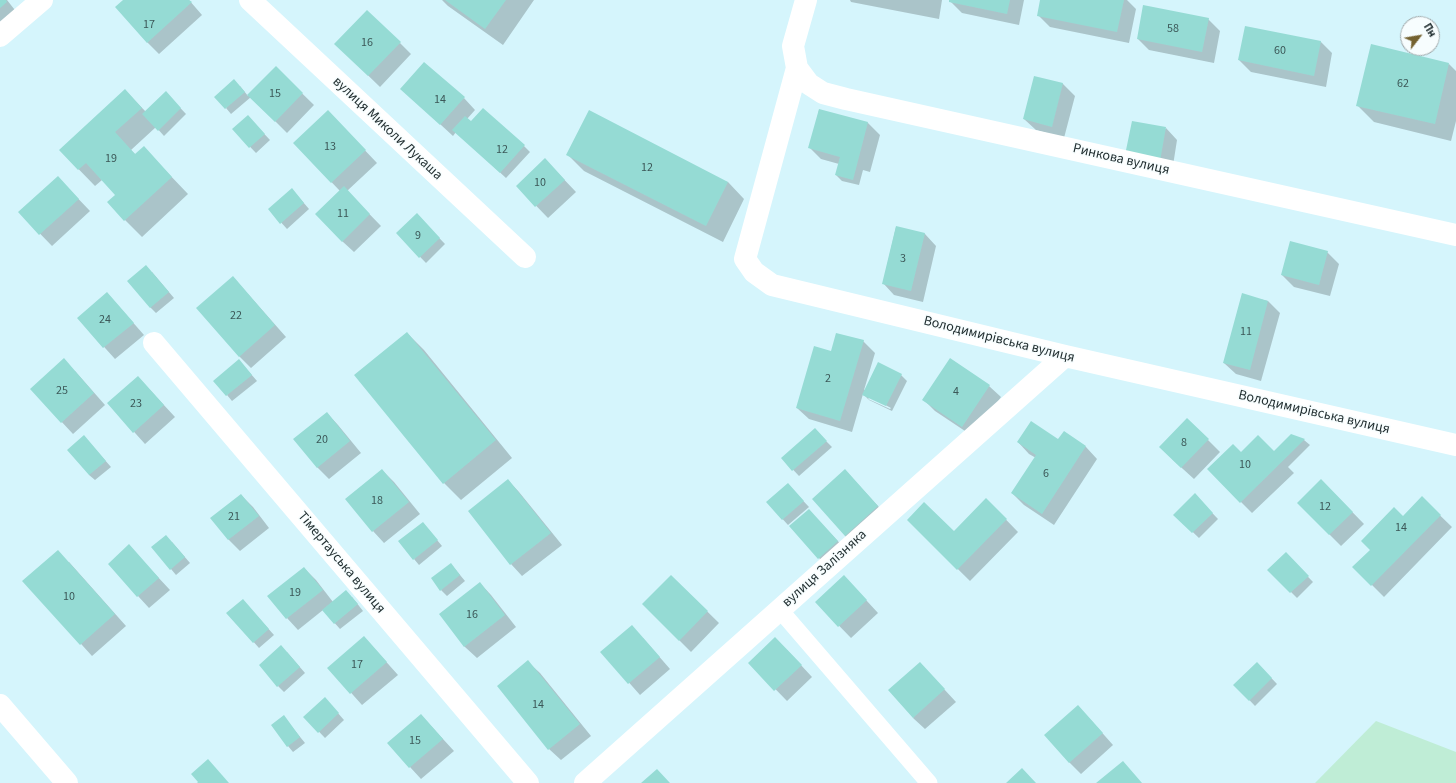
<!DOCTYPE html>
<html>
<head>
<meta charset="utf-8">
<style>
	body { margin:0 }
	#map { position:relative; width:1456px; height:783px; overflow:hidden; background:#d5f5fc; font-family:"Source Sans 3",sans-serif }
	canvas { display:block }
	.north { position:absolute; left:1400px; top:16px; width:40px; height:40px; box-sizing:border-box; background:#f7fdfe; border:1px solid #a1a9ab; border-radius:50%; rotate:59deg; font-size:11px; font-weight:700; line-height:16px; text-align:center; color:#1f2c2e }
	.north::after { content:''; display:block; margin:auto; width:14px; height:18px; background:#746230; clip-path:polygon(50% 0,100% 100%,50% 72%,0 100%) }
</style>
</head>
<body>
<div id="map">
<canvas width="1456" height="783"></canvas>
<div class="north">Пн</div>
</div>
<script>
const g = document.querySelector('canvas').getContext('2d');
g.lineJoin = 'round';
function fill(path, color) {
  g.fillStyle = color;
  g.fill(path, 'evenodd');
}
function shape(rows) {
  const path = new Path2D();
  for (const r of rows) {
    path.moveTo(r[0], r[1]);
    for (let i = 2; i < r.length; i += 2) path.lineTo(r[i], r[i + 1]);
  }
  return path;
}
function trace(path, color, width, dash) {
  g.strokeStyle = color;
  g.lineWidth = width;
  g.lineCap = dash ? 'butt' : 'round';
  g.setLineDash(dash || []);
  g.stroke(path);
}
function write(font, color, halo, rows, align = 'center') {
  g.font = font + ' "Source Sans 3",sans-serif';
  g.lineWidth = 3;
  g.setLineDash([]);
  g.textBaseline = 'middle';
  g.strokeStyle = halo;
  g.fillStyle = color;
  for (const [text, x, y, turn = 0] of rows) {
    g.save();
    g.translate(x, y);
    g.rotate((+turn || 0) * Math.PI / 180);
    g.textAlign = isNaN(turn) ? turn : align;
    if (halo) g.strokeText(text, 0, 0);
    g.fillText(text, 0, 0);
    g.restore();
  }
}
const green = shape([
	[1376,721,1456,752,1456,783,1315,783]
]);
const shadow = shape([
	[0,0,7,0,18,14,0,28],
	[124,0,189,0,202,15,159,54,147,42],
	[442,0,534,0,503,45,448,6],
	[850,0,942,0,939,19,851,2],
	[950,0,1024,0,1019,25,962,13,950,1],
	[1041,0,1127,0,1136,9,1129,43,1050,27,1038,15],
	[1208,19,1220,31,1214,63,1149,50,1138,39],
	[1321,42,1332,53,1326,87,1251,72,1239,60],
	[400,43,411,54,380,87,347,55],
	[1449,64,1456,71,1456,121,1451,141,1374,122,1357,105],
	[276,68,314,105,287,133,251,97,231,114,226,108,240,86,248,96],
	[1035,77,1063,84,1075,96,1064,138,1036,130,1024,119],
	[125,90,146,112,171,98,186,114,164,136,156,127,131,150,136,155,144,148,188,194,142,237,125,220,116,195,102,180,95,186,60,150],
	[464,98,475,110,467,119,471,123,524,146,530,152,506,178,456,132,453,136,428,113],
	[819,110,868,123,880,135,870,172,863,170,859,185,842,181,836,175,839,164,821,159,810,148],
	[253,122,270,140,256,153,233,129],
	[339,123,377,163,347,191,381,226,354,252,342,241,340,191,294,143],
	[1166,128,1177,140,1172,172,1138,166],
	[567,154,728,182,744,199,723,242,584,171],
	[556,171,576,192,548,218,517,186],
	[69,189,90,211,52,246,19,212],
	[297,195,309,209,287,229,269,209],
	[422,220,445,244,426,263,397,233],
	[896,227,925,234,936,246,923,302,894,295,883,283],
	[1327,252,1339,264,1330,296,1294,287,1282,275],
	[152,272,174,298,156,313,150,307],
	[233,277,286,337,251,368,239,356],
	[107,293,144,335,115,359,78,318],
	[1242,295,1268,301,1280,313,1261,381,1236,374,1224,363],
	[407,333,424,350,512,458,461,500,444,483,356,375],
	[863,341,875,353,864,390,901,375,907,381,892,411,869,400,863,394,852,432,809,419,797,408,832,352],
	[870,397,891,408,890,409,868,399],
	[244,366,257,381,232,401,227,395],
	[75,371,105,405,73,434,31,389],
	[138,377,175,417,145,444,108,403],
	[989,386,1001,397,974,437,935,411,924,400],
	[327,413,338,425,361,453,329,479,317,467],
	[1187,419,1220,452,1194,479,1172,459],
	[1064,433,1086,447,1097,459,1054,525,1024,505,1012,493,1036,458,1029,454,1018,442,1059,441],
	[820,435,832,447,799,476,782,458],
	[1292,435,1304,440,1310,445,1288,467,1294,473,1252,513,1208,469,1241,453,1274,452],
	[89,442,111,467,95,480,89,475],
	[382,470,394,482,420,514,384,543,373,531,347,499],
	[845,470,889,518,857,547,845,536],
	[508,480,519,492,562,545,522,576,511,564],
	[1321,480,1364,524,1341,546,1298,503],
	[793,490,809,507,788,525,767,502],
	[241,495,253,507,269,528,240,551,229,540,212,518],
	[1195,495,1218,519,1199,538,1175,515],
	[1422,498,1452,527,1384,597,1354,567],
	[986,499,1018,532,970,581,908,520,954,532],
	[820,522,849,553,830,569,819,558],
	[428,529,442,546,419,565,414,559],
	[172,542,190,563,176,575,171,569],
	[129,546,170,590,149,608,138,596],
	[1286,554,1313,582,1297,598,1269,570],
	[69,562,126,626,92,656,24,581],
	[451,564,465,581,447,596,441,590],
	[304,568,316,580,333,602,352,597,363,611,340,629,323,610,298,630,287,618],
	[671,576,719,623,691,652,643,604],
	[480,583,491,595,516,627,477,658,465,647,440,614],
	[855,588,878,613,851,638,816,602],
	[248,606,274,635,259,648,228,613],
	[364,637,398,675,362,705,329,668],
	[643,638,670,669,640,695,602,652],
	[787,650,812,677,787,701,750,663],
	[287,652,305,673,284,692,278,686],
	[528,662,540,673,591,736,561,760,549,749],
	[1257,663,1277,684,1255,706,1235,685],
	[931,675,956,702,925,729,913,718],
	[330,704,344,720,325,738,305,717],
	[421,715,454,751,421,779,388,743],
	[284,717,305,743,293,752,288,746],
	[1089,718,1113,745,1081,774,1069,762]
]);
const building = shape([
	[0,0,6,0,7,2,0,8],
	[123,0,189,0,192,2,147,43,115,7],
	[445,0,506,0,485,29],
	[949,0,1010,0,1007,14,949,2],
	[1040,0,1124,0,1117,32,1037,16],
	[1143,5,1209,18,1202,52,1137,39],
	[367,10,401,42,368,76,334,44],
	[1245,26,1321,41,1314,76,1238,60],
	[1371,44,1449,63,1435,124,1356,106],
	[424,62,465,97,440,125,400,89],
	[276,66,303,93,275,122,247,95],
	[1034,76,1063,83,1052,127,1023,119],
	[234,79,245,92,225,109,214,97],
	[125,89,142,108,115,132,135,154,144,146,172,177,124,221,107,202,115,195,86,163,78,170,59,150],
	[166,91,181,108,158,131,142,114],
	[483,108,525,145,500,173,452,130,465,116,471,121],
	[819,109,868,122,853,180,835,175,840,157,808,148],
	[328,110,366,150,331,183,293,143],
	[589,110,728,182,706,226,566,155],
	[248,115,265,134,249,148,232,129],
	[1132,121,1166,127,1160,161,1125,155],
	[545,158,565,180,535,207,516,186],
	[58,176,79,199,39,235,18,212],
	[344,186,370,214,342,242,315,214],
	[292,188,304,203,280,224,268,209],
	[417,213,440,238,419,258,396,233],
	[896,226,925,233,911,291,882,284],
	[1290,241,1328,251,1319,285,1281,275],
	[146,265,169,292,150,308,127,281],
	[233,276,275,325,239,357,196,308],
	[107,292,134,323,103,348,77,318],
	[1242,293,1268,301,1250,370,1223,363],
	[407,332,496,440,443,484,354,375],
	[836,333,864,340,840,421,796,408,814,346,831,351],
	[64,358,94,393,61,423,30,389],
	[950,358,990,385,962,427,922,400],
	[239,359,252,375,226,396,213,381],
	[878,362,902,374,886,406,862,395],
	[138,376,164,405,133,433,107,403],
	[327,412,350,441,317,468,293,439],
	[1187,418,1209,439,1181,468,1159,447],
	[1031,421,1058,439,1064,431,1086,446,1042,514,1011,493,1036,455,1017,442],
	[815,428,827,441,792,471,781,458],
	[1291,434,1305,439,1240,503,1207,469,1233,444,1241,452,1258,435,1274,451],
	[84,435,106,461,89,475,67,450],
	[382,469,409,502,372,532,345,499],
	[845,469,878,506,845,536,812,499],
	[508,479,551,533,510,565,468,511],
	[1321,479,1353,512,1329,535,1297,503],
	[788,483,804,501,782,520,766,502],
	[1195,493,1213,513,1192,533,1173,515],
	[241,494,259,516,228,540,210,518],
	[1422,496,1441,515,1371,586,1352,567,1370,550,1361,541,1394,507,1403,516],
	[986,498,1007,519,957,570,907,520,924,502,954,531],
	[809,509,838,541,818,559,789,526],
	[423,522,438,540,413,560,398,541],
	[166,535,185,557,170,570,151,547],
	[129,544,159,578,137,597,108,564],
	[58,550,115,614,80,645,22,581],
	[1286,552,1309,576,1290,593,1267,570],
	[451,563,460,575,440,591,431,578],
	[304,567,323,590,286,619,267,596],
	[671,575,708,611,679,641,642,604],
	[844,575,867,600,838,627,815,602],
	[480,582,505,615,464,647,439,614],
	[346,590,358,604,334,624,322,610],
	[243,599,269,629,253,643,226,613],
	[632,625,660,657,628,684,600,652],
	[364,636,387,662,350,694,327,668],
	[775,637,802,665,774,691,748,663],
	[281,645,300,667,277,687,259,665],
	[528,660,580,724,548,750,497,686],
	[920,662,945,689,913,718,888,690],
	[1257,662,1272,678,1249,701,1233,685],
	[325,697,339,713,318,733,303,717],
	[1078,705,1103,733,1069,763,1044,735],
	[421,714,443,739,409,768,387,743],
	[284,715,300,737,287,747,271,725],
	[208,759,229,783,197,783,198,782,191,774],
	[1123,761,1142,783,1096,783],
	[1022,768,1036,783,1006,783],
	[657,769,670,783,641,783]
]);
const service = shape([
	[780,610,929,783]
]);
const minor = shape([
	[250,0,525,257],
	[806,0,793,46,797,68,745,259,754,272,772,285,1065,356,1456,445],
	[0,36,42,0],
	[797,68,809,84,823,93,846,99,1456,235],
	[154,343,528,783],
	[0,705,67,783],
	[585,783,1065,356]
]);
const numberNames = [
	["17",149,25],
	["58",1173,29],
	["16",367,43],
	["60",1280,51],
	["62",1403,84],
	["15",275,94],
	["14",440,100],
	["13",330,147],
	["12",502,150],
	["19",111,159],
	["12",647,168],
	["10",540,183],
	["11",343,214],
	["9",418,236],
	["3",903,259],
	["22",236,316],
	["24",105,320],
	["11",1246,332],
	["2",828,379],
	["25",62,391],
	["4",956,392],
	["23",136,404],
	["20",322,440],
	["8",1184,443],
	["10",1245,465],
	["6",1046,474],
	["18",377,501],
	["12",1325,507],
	["21",234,517],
	["14",1401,528],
	["19",295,593],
	["10",69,597],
	["16",472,615],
	["17",357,665],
	["14",538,705],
	["15",415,741]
];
const streetNames = [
	["вулиця Миколи Лукаша",387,129,43],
	["Ринкова вулиця",1121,160,13],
	["Володимирівська вулиця",999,340,14],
	["Володимирівська вулиця",1314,413,13],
	["Тімертауська вулиця",341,563,50],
	["вулиця Залізняка",825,569,-42]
];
fill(green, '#bfedd6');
fill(shadow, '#0003');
fill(building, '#95dbd4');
trace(service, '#fff', 17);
trace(minor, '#fff', 22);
write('12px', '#3c5858', null, numberNames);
write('14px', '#1f2c2e', '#f7fdfe', streetNames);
</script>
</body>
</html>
